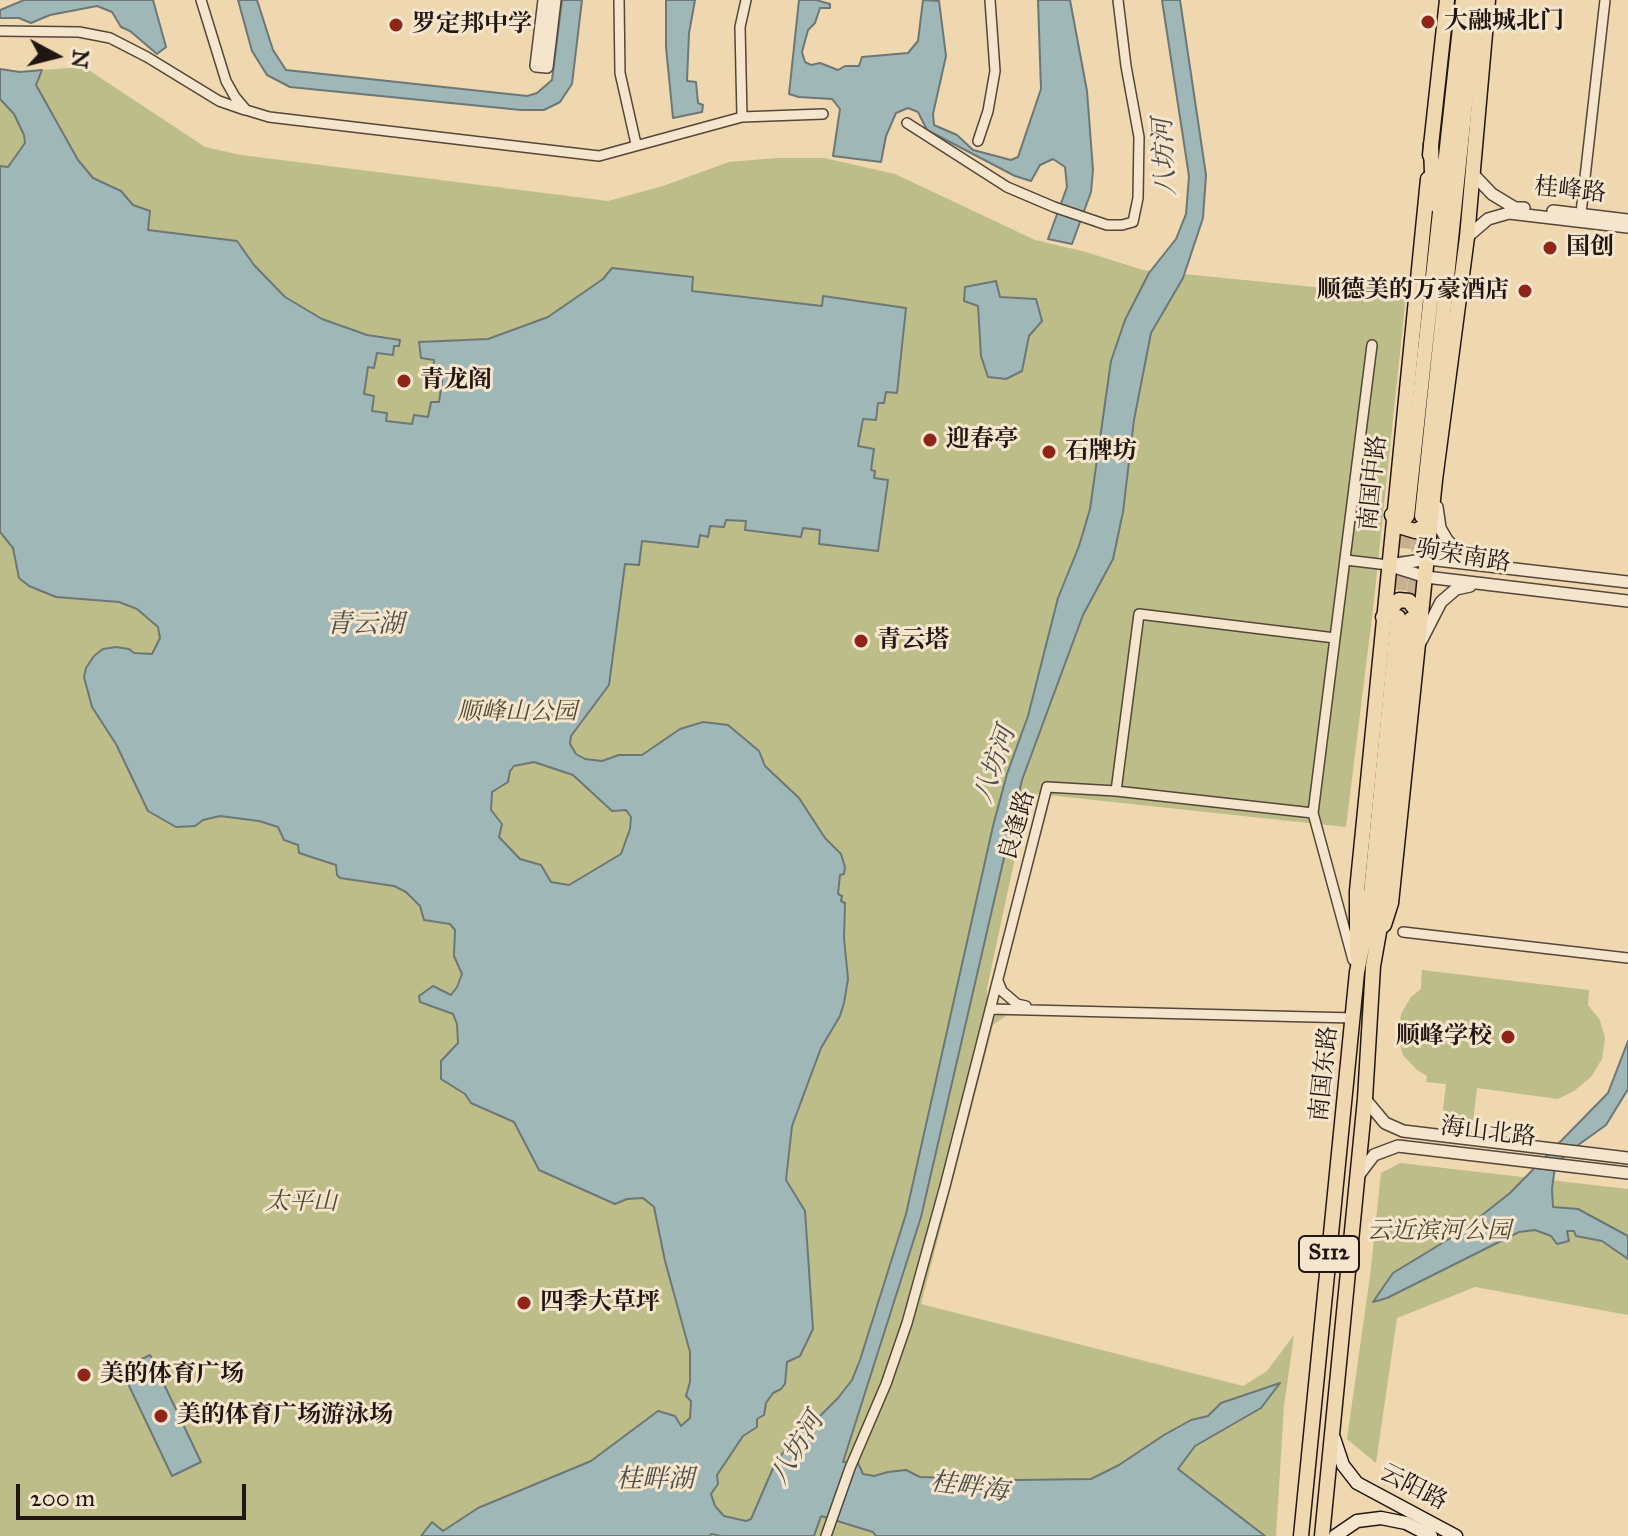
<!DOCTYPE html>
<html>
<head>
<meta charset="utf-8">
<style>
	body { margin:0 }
	#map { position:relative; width:1628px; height:1536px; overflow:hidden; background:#efd7b0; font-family:"IM FELL Great Primer",serif }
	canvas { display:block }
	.north { position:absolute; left:16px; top:16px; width:80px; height:80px; -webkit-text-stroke:6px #f5e5cc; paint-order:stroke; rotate:97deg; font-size:22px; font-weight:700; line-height:32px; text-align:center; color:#211611 }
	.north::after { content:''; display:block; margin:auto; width:28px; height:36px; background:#211611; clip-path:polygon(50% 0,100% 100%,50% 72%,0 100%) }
	.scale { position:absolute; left:16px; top:1484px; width:230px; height:36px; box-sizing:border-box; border:4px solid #211611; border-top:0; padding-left:10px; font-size:24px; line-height:28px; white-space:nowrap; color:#211611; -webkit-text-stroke:6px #f5e5cc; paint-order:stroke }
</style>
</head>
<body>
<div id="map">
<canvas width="1628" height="1536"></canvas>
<div class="north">N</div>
<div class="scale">200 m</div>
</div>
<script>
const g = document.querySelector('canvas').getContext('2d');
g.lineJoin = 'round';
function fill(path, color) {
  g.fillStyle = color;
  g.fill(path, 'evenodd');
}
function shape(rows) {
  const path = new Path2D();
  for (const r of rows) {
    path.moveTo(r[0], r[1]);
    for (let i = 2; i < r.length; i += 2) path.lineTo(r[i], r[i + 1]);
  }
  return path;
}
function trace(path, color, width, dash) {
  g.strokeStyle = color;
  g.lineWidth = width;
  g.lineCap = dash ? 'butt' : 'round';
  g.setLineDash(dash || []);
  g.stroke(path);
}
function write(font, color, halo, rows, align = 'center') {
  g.font = font + ' "IM FELL Great Primer","Noto Serif SC",serif';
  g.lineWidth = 6;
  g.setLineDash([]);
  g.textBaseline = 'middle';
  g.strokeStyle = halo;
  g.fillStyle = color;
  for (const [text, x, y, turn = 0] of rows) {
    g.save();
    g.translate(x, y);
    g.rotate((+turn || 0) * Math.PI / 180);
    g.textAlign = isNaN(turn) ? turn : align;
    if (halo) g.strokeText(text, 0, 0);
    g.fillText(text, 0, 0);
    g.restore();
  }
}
const green = shape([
	[84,67,205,147,241,155,608,201,663,186,729,162,777,158,824,158,895,174,1035,240,1086,252,1143,270,1406,296,1373,609,1346,827,1029,793,987,988,987,1003,1007,1015,993,1025,921,1304,1243,1386,1267,1371,1294,1335,1284,1406,1276,1536,0,1536,0,99,42,70],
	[1422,970,1589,990,1588,1005,1600,1020,1605,1038,1602,1059,1591,1077,1574,1091,1558,1099,1477,1088,1473,1123,1442,1119,1446,1084,1426,1082,1427,1076,1417,1070,1403,1055,1398,1037,1401,1014,1411,997,1421,989],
	[1400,1163,1628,1189,1628,1315,1475,1287,1397,1318,1376,1463,1347,1439,1370,1276,1381,1173]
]);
const water = shape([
	[24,0,153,0,166,47,157,54,130,31,121,27,112,12,97,6,50,15,31,23,19,18,0,18,0,10,24,0],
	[238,0,257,0,273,50,286,70,527,96,537,93,552,80,562,0,582,0,572,84,560,102,544,110,521,110,290,87,267,75,252,51,238,0],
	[666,0,695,0,689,33,687,81,696,82,698,103,703,105,702,112,673,118,666,47,666,0],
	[799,0,816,0,830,4,830,8,820,8,815,23,808,30,802,52,805,62,811,65,820,63,838,70,845,66,859,66,862,57,908,53,918,41,923,0,939,1,946,56,933,114,934,125,957,135,973,150,1011,160,1018,157,1041,89,1038,0,1070,0,1087,91,1093,170,1091,192,1072,244,1048,239,1067,187,1065,167,1053,159,1040,165,1031,181,1015,176,927,130,918,112,908,108,896,113,886,136,881,162,833,156,840,109,832,99,799,97,789,94,799,0],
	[1162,0,1180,0,1206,175,1203,218,1183,278,1151,333,1134,420,1123,512,1113,559,1083,615,1022,780,921,1217,843,1462,858,1463,863,1474,874,1476,888,1472,906,1470,920,1477,1019,1480,1091,1479,1119,1465,1164,1435,1191,1420,1208,1416,1221,1403,1280,1383,1261,1408,1195,1446,1178,1469,1265,1536,876,1536,873,1532,821,1516,814,1536,722,1536,711,1534,710,1536,421,1536,432,1522,443,1531,478,1508,591,1461,658,1411,675,1416,681,1426,690,1418,691,1401,686,1396,690,1382,690,1352,665,1261,654,1207,643,1198,627,1199,615,1204,539,1170,514,1122,471,1103,465,1094,441,1079,441,1061,458,1043,457,1024,453,1014,420,1002,419,996,433,986,451,995,457,987,462,974,454,956,455,930,450,924,424,920,420,906,406,892,394,886,340,878,337,875,336,865,299,853,298,845,284,840,278,827,259,821,220,816,203,820,195,826,176,827,148,811,116,744,92,707,84,677,86,668,94,656,103,649,116,647,129,649,134,653,152,654,160,638,158,627,137,609,119,602,56,597,29,586,19,578,13,548,0,532,0,166,8,167,25,143,24,135,14,114,0,99,0,69,20,72,42,70,36,85,78,160,93,178,121,191,133,205,150,211,148,230,237,241,254,265,285,297,322,319,367,335,400,340,399,346,394,346,393,355,377,353,374,368,368,367,364,394,374,396,372,411,387,413,386,421,412,424,414,415,428,417,431,402,439,402,443,375,433,373,434,360,421,358,419,342,488,339,548,317,603,279,612,268,693,277,692,291,822,306,823,296,906,308,897,393,886,392,884,403,878,403,876,420,863,419,858,446,874,449,871,470,875,471,874,478,888,480,878,551,819,544,820,530,803,528,801,537,745,530,746,521,726,520,724,527,710,526,708,537,700,535,698,547,642,541,639,565,625,564,609,685,571,736,570,744,576,754,585,759,602,761,619,755,642,755,680,729,703,722,728,725,759,751,765,766,799,798,825,838,841,854,845,867,844,874,840,875,838,894,842,896,841,901,845,903,844,938,848,979,844,1003,840,1016,821,1048,792,1126,786,1180,805,1211,813,1329,800,1356,787,1362,785,1384,781,1389,773,1393,766,1403,764,1415,757,1419,757,1427,743,1436,717,1475,718,1484,711,1494,715,1506,724,1516,746,1521,751,1519,777,1459,838,1398,852,1380,860,1360,906,1214,993,826,1007,774,1028,716,1058,598,1079,546,1090,509,1111,361,1125,320,1149,273,1176,239,1186,214,1189,176,1162,0],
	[534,762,573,775,612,811,626,810,631,817,630,829,621,854,569,885,551,882,541,865,520,859,499,837,502,824,491,810,492,792,508,782,510,771,514,766,534,762],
	[996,281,1000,297,1036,299,1042,321,1029,336,1022,371,1006,379,988,377,981,356,978,306,964,301,965,287,996,281],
	[1628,1041,1628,1089,1606,1125,1567,1153,1555,1166,1552,1189,1553,1207,1578,1209,1628,1236,1628,1259,1602,1241,1576,1236,1574,1231,1567,1231,1569,1241,1557,1244,1551,1236,1535,1230,1519,1232,1387,1298,1373,1302,1393,1273,1462,1231,1510,1193,1608,1093,1628,1041],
	[150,1355,201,1462,172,1476,121,1369,150,1355]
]);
const trunkTunnel = shape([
	[1398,611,1407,516],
	[1412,615,1421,520]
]);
const minor = shape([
	[201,0,226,81,235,97,246,110,269,117,599,156,742,117,823,114],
	[619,0,620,73,636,144],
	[0,31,79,32,110,38,147,57,219,101,245,110],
	[742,117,740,27,746,0],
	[907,123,1007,187,1054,207,1107,225,1122,225,1133,222,1138,198,1139,137,1126,66,1118,0],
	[978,141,988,111,995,71,990,0],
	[1581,213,1605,0],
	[1346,560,1388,565],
	[1335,638,1313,813,1353,960],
	[1116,791,1313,813],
	[1403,932,1628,958],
	[998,981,1002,991,1017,1004,1026,1006],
	[990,1009,1353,1018],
	[826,1536,850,1468,886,1384,907,1323,945,1186,1047,787,1116,791,1139,614,1335,638,1372,345]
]);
const tertiary = shape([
	[544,0,536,66,547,67,555,0],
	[1472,173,1492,194,1515,208,1524,208],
	[1553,211,1628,220],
	[1467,237,1488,219,1509,213,1628,227],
	[1437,507,1440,528,1447,540,1461,555,1470,560],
	[1388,565,1426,577,1628,601],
	[1390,565,1428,559,1628,582],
	[1421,641,1441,602,1456,589,1470,586],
	[1365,1099,1385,1123,1403,1131,1628,1158],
	[1358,1176,1374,1155,1398,1146,1628,1173]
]);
const secondary = shape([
	[1334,1438,1343,1465,1357,1483,1456,1536],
	[1335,1536,1357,1521,1381,1518,1406,1523,1431,1536]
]);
const primary = shape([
	[1430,155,1447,0],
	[1392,515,1402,527,1415,531,1424,527,1428,516],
	[1383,617,1399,600,1409,601,1418,613,1419,620],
	[1384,925,1391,903,1435,480,1467,237,1488,0],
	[1357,955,1357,891,1428,179]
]);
const trunk = shape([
	[1431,144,1433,204],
	[1407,516,1463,0],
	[1422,516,1476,0],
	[1301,1536,1357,972,1369,913,1398,617],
	[1322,1536,1365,1099,1373,966,1382,915,1411,619]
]);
const markers = [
	[1428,22,8,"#8f2418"],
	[396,25,8,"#8f2418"],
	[1550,248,8,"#8f2418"],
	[1525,291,8,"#8f2418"],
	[404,381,8,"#8f2418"],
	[930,440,8,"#8f2418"],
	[1049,452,8,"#8f2418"],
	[861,641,8,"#8f2418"],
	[1508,1037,8,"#8f2418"],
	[524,1303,8,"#8f2418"],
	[84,1375,8,"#8f2418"],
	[161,1416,8,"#8f2418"]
];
const shields = [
	[1329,1254,60]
];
const shieldNames = [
	["S112",1329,1254]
];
const poiNames = [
	["大融城北门",1444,22],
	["罗定邦中学",412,25],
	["国创",1566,248],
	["顺德美的万豪酒店",1509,291,"right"],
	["青龙阁",420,381],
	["迎春亭",946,440],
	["石牌坊",1065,452],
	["青云塔",877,641],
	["顺峰学校",1492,1037,"right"],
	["四季大草坪",540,1303],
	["美的体育广场",100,1375],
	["美的体育广场游泳场",177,1416]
];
const streetNames = [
	["桂峰路",1570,191,6],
	["南国中路",1374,483,-84],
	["驹荣南路",1463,557,9],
	["良逢路",1018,826,-74],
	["南国东路",1325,1074,-84],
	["海山北路",1488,1133,7],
	["云阳路",1413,1488,27]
];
const parkNames = [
	["顺峰山公园",517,713],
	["太平山",301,1203],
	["云近滨河公园",1439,1232]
];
const waterNames = [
	["八坊河",1166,157,-93],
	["青云湖",365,626],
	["八坊河",996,765,-71],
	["八坊河",798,1449,-59],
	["桂畔湖",655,1481],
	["桂畔海",969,1488,8]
];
fill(green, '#bcbd89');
fill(water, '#9fb7b7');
trace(water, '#6d7775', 2);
trace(trunkTunnel, '#c6b090', 14, [14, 7]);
trace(minor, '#544639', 12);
trace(tertiary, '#544639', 14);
trace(secondary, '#211611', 15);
trace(primary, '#211611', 17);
trace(trunk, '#211611', 17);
trace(minor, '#f5e5cc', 9);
trace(tertiary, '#f5e5cc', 11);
trace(secondary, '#f5e5cc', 12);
trace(primary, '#efd7b0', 14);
trace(trunk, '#efd7b0', 14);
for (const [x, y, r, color] of markers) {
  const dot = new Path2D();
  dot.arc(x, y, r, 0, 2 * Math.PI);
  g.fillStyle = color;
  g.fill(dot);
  trace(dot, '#f5e5cc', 3);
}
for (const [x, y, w] of shields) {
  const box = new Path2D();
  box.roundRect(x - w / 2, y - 18, w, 36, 6);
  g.fillStyle = '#f5e5cc';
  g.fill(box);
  trace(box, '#211611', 2);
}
write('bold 22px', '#211611', null, shieldNames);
write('bold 24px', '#211611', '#f5e5cc', poiNames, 'left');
write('24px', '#211611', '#f5e5cc', streetNames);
write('italic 24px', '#504835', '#f5e5cc', parkNames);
write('italic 26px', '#4d4e4b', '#f5e5cc', waterNames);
</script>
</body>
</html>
